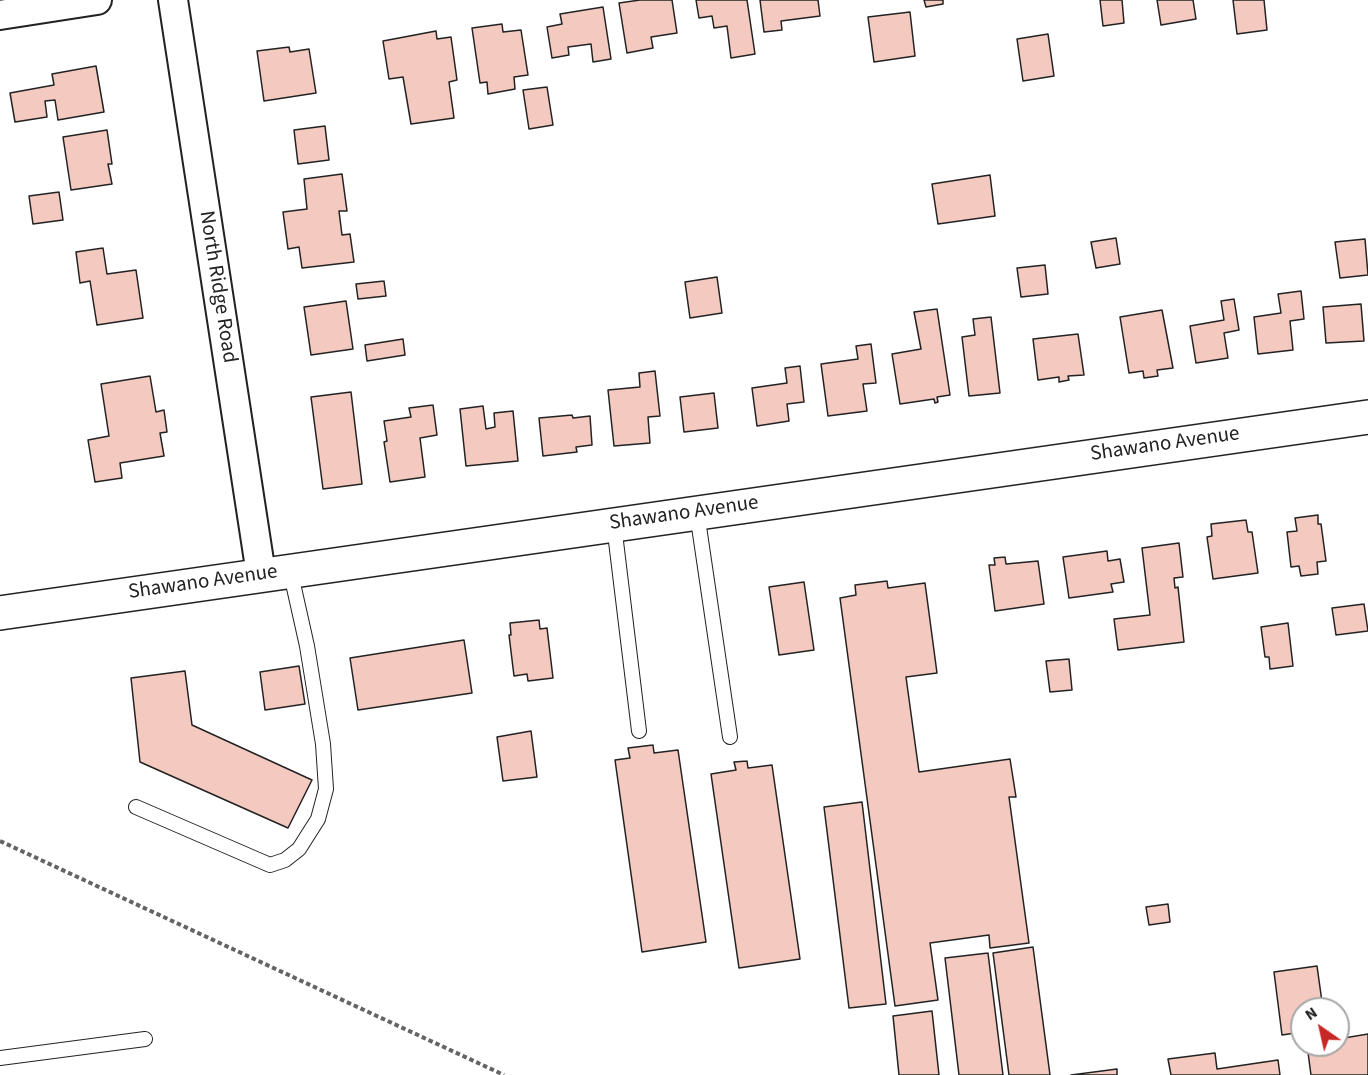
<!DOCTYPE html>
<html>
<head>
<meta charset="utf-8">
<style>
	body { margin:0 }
	#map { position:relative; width:1368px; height:1075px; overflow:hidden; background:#fff; font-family:"Source Sans 3",sans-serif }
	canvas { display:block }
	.north { position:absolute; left:1290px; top:997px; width:60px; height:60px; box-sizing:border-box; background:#fff; border:2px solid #a7a7a7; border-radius:50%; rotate:326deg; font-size:16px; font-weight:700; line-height:24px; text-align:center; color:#222 }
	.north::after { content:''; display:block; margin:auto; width:21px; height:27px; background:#c62828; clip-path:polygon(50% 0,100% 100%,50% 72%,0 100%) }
</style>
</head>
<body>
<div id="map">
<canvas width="1368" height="1075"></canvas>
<div class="north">N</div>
</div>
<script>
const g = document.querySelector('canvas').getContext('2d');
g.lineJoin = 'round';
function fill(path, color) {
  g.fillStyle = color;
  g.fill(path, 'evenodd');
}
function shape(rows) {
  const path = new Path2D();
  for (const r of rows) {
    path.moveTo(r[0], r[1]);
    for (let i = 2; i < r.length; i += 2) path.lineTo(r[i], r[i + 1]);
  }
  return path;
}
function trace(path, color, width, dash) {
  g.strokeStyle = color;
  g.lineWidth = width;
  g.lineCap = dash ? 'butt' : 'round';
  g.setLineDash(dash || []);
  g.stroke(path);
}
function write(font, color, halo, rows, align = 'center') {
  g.font = font + ' "Source Sans 3",sans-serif';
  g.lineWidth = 4.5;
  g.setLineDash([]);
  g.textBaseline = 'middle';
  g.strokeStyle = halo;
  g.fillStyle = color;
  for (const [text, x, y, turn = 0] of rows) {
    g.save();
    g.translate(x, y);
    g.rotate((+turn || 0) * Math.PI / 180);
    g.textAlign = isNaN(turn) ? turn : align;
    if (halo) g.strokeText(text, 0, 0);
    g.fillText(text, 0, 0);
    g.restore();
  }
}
const building = shape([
	[640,0,672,0,677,33,651,37,653,48,627,53,619,3,640,0],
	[696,0,747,0,755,54,731,58,727,26,714,28,712,16,699,18,696,0],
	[760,0,818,0,820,16,781,21,782,30,764,32,760,0],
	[924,0,943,0,943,4,926,7,924,0],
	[1100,0,1122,0,1124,23,1103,26,1100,0],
	[1157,0,1193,0,1196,19,1161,25,1157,0],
	[1233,0,1264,0,1267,30,1237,34,1233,0],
	[603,7,611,59,593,62,591,44,568,47,569,55,552,58,547,27,562,24,560,14,603,7],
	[910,12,915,56,874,62,868,17,910,12],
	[502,24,503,32,521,30,528,75,514,77,515,89,488,94,487,82,480,83,472,28,502,24],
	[436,31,437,39,451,37,457,80,449,82,454,118,411,124,403,77,389,79,383,41,436,31],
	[1048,34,1054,76,1023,81,1017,39,1048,34],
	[289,47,290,52,309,49,316,93,264,101,257,51,289,47],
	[96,66,104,112,58,120,55,100,45,101,47,117,15,122,10,93,54,85,52,74,96,66],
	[547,87,553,125,529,129,523,90,547,87],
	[325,126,329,160,298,164,294,130,325,126],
	[107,130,112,164,108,164,112,184,71,190,63,137,107,130],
	[342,174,347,211,339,211,342,235,350,234,354,262,302,268,299,247,288,249,283,212,307,209,304,179,342,174],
	[990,175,995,216,938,224,932,184,990,175],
	[59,192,63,220,33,224,29,196,59,192],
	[1116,238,1120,264,1096,268,1091,242,1116,238],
	[1365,239,1368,275,1340,278,1335,242,1365,239],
	[103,248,107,274,136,270,143,318,97,325,90,281,80,283,76,252,103,248],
	[1045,265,1048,294,1021,297,1017,268,1045,265],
	[717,277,722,313,690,318,685,282,717,277],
	[384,281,386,296,358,299,356,284,384,281],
	[1301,291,1304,319,1290,321,1293,350,1258,354,1254,317,1281,313,1278,294,1301,291],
	[1234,299,1239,330,1224,333,1228,358,1196,363,1190,326,1224,320,1221,301,1234,299],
	[346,301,353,349,311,355,304,307,346,301],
	[1361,304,1364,341,1326,343,1323,307,1361,304],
	[937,309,950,395,937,397,938,402,935,403,934,399,900,404,892,354,921,349,914,312,937,309],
	[1162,310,1173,368,1157,370,1158,376,1144,378,1143,371,1129,373,1120,317,1162,310],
	[991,317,1000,393,969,396,962,337,975,335,973,319,991,317],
	[1078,334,1084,375,1068,376,1069,380,1059,382,1059,377,1038,380,1033,339,1078,334],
	[403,339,405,355,367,361,365,345,403,339],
	[871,344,876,383,863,384,867,411,828,416,821,364,858,359,856,346,871,344],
	[800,366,804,402,787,404,789,421,757,426,752,388,787,383,785,368,800,366],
	[655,371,660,416,648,417,650,443,614,446,608,390,640,387,639,373,655,371],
	[150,376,156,412,164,410,167,432,160,433,164,456,120,463,122,478,95,482,88,440,109,436,101,384,150,376],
	[351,392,362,484,323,489,311,397,351,392],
	[714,393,718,428,684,432,680,397,714,393],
	[433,405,437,435,420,438,425,477,390,482,384,442,387,441,384,421,411,417,409,408,433,405],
	[483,406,486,429,495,427,494,413,513,411,518,461,466,466,460,409,483,406],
	[572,415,573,418,590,416,592,445,576,447,577,452,543,456,539,418,572,415],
	[1318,515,1318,524,1321,524,1326,561,1317,562,1318,574,1301,576,1299,566,1291,567,1287,532,1297,531,1295,518,1318,515],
	[1246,520,1248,532,1252,532,1258,573,1213,579,1207,537,1212,536,1211,524,1246,520],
	[1179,543,1183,577,1174,578,1175,588,1178,587,1184,642,1118,650,1114,619,1150,615,1142,548,1179,543],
	[1107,551,1108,561,1120,559,1124,582,1111,584,1113,592,1069,598,1063,557,1107,551],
	[1005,557,1006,564,1038,561,1044,604,995,611,989,565,995,565,994,558,1005,557],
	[887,581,888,588,925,583,937,673,906,677,919,772,1010,759,1016,797,1009,797,1029,943,990,948,989,935,930,943,938,1000,895,1006,840,598,856,595,855,585,887,581],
	[804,582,814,650,779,655,769,587,804,582],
	[1364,604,1368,631,1336,635,1332,608,1364,604],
	[539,620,540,629,547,628,553,678,528,681,527,674,514,676,509,635,511,635,510,623,539,620],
	[1288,623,1293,666,1270,669,1269,657,1265,657,1261,627,1288,623],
	[464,640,472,693,358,710,350,658,464,640],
	[1069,659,1072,690,1050,692,1046,661,1069,659],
	[299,666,305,704,265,710,260,672,299,666],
	[185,671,192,725,312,780,288,828,140,762,131,678,185,671],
	[531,731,537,777,503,781,497,737,531,731],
	[653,745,654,753,678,750,706,942,642,952,615,760,630,758,628,748,653,745],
	[747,761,748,768,772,765,800,959,739,968,711,774,736,770,734,762,747,761],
	[862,802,886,1004,849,1008,824,807,862,802],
	[1168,904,1170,922,1149,925,1146,907,1168,904],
	[1033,947,1050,1075,1009,1075,993,953,1033,947],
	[988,953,1003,1075,959,1075,945,958,988,953],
	[1317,966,1323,1009,1302,1009,1302,1032,1282,1035,1274,972,1317,966],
	[932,1011,939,1075,899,1075,893,1016,932,1011],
	[1368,1034,1368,1075,1311,1075,1307,1045,1338,1045,1338,1039,1368,1034],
	[1215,1053,1217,1069,1278,1060,1280,1075,1171,1075,1168,1059,1215,1053],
	[1117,1069,1117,1075,1071,1075,1117,1069]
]);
const path = shape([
	[0,841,504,1075]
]);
const lane = shape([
	[697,513,730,737],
	[614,525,639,731],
	[136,807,270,865,285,860,299,849,318,819,326,789,323,744,307,646,290,570],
	[0,1058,145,1039]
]);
const street = shape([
	[173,0,261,574],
	[0,15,97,0]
]);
const primary = shape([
	[0,613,1368,417]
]);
const streetNames = [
	["North Ridge Road",217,287,81],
	["Shawano Avenue",1165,445,-8],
	["Shawano Avenue",684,514,-8],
	["Shawano Avenue",203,583,-8]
];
fill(building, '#f3c9c0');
trace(building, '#222', 1.5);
trace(lane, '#222', 16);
trace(street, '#222', 32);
trace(primary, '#222', 36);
trace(path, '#646464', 4, [4.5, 3]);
trace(lane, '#fff', 14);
trace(street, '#fff', 28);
trace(primary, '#fff', 33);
write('21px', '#222', '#fff', streetNames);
</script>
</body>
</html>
